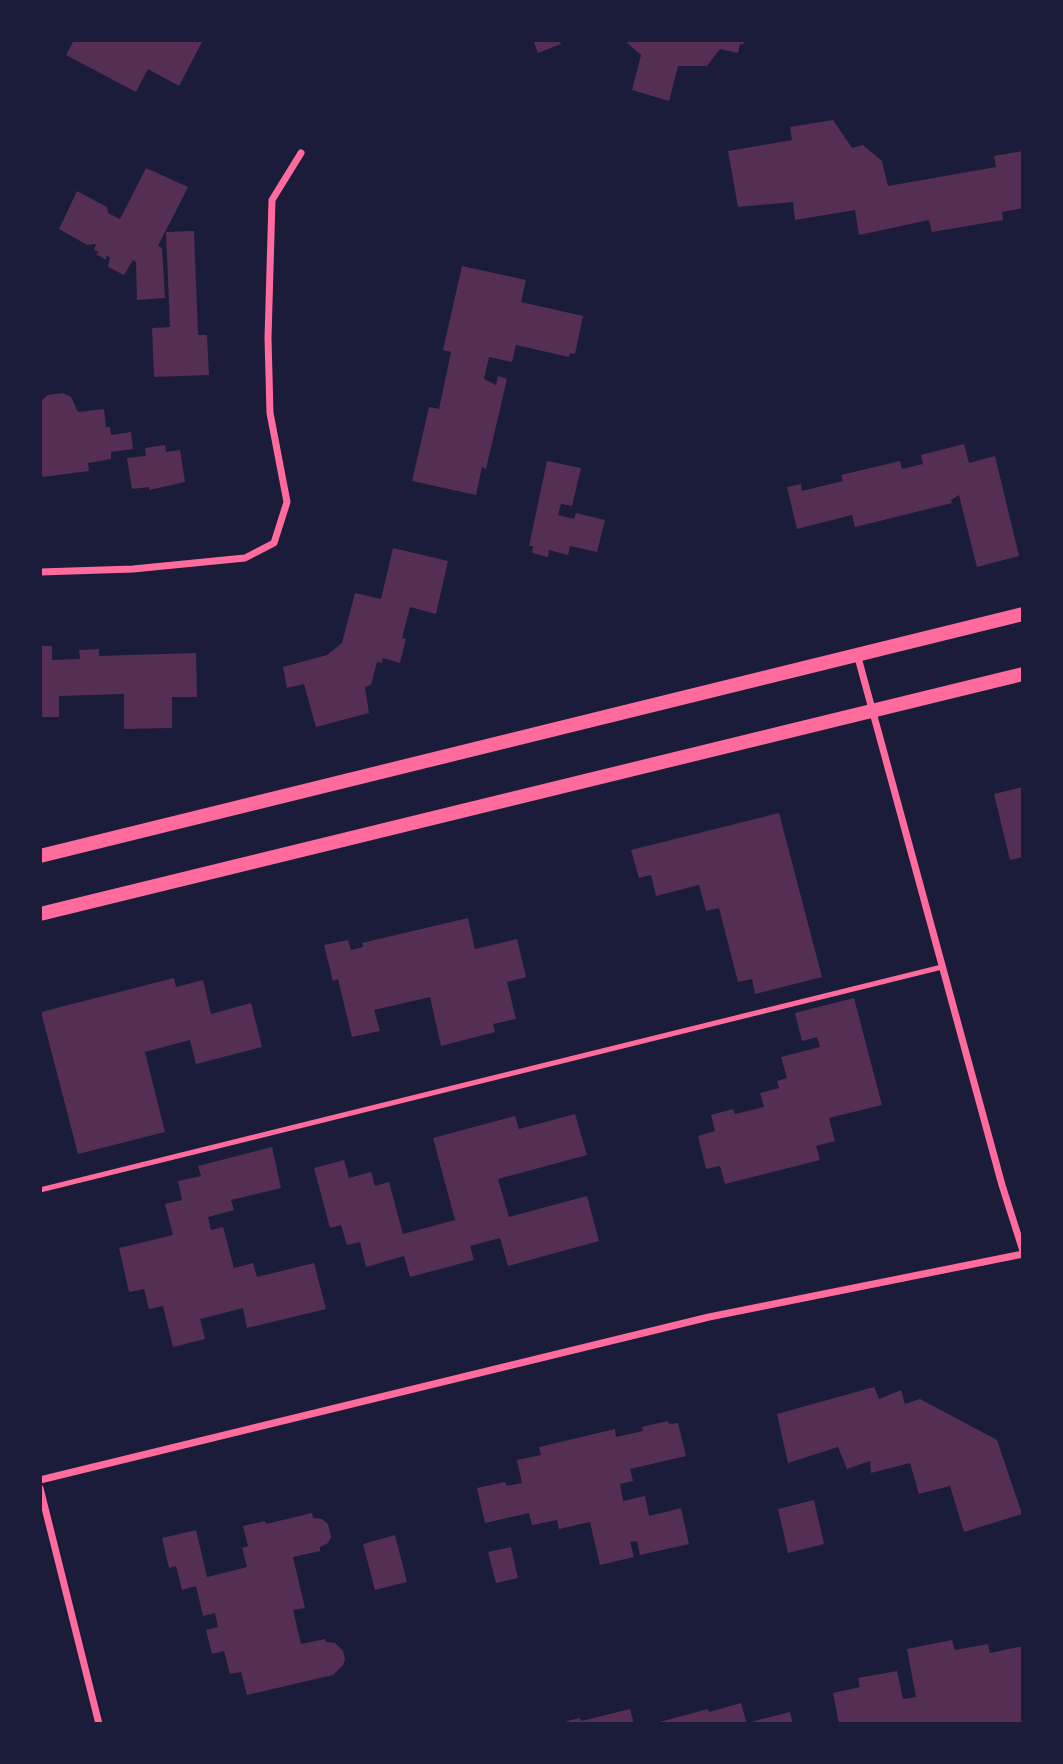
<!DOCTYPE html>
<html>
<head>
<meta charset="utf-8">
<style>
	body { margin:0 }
	#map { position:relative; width:1063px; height:1764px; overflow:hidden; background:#1b1b3a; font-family:Jost,sans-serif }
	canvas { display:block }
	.frame { position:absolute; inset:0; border:42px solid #1b1b3a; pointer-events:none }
</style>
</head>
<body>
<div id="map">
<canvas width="1063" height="1764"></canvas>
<div class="frame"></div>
</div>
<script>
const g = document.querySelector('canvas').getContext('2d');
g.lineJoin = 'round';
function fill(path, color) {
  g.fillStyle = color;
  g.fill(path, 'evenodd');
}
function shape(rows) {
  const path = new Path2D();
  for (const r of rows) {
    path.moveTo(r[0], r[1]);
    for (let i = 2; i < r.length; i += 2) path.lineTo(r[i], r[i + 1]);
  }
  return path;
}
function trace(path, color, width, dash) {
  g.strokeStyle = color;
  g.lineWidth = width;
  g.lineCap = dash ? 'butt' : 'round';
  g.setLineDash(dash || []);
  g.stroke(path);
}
const building = shape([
	[74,40,199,40,202,42,179,86,148,69,136,92,66,55],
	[533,40,559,40,561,44,538,53],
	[624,40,745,40,743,45,740,44,738,53,720,49,707,66,678,66,669,101,632,90,641,55],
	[833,120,852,148,863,145,882,161,888,186,996,167,994,156,1023,151,1023,208,1002,212,1003,220,932,232,929,220,859,235,855,210,795,220,793,202,738,207,728,151,792,140,790,127],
	[146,168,188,187,158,246,162,248,165,298,137,300,136,262,133,260,124,275,108,267,110,257,106,256,106,260,96,254,99,252,94,250,96,244,87,245,59,229,77,191,107,207,108,213,120,219],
	[194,231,198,335,207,335,209,375,154,377,152,328,170,327,166,232],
	[462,266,526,280,521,302,583,316,575,354,570,353,569,357,516,345,512,362,489,357,484,379,496,385,498,376,507,379,486,469,482,467,476,495,412,481,429,407,439,409,451,352,443,350],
	[63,393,71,397,78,412,104,409,106,427,110,427,111,435,131,432,133,449,111,452,111,459,88,463,89,471,43,477,40,469,40,402,48,395],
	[964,444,969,463,995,456,1019,556,977,567,959,495,951,500,952,503,855,527,852,515,797,529,787,487,801,484,802,491,843,481,841,475,900,461,902,469,923,464,921,455],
	[165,445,166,452,180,450,185,482,149,490,149,487,132,489,127,458,146,456,145,448],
	[547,461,581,468,572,506,561,504,558,515,574,519,576,513,605,520,597,552,570,546,568,555,549,550,548,557,532,553,533,546,529,546],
	[393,548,448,561,436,614,410,607,402,638,406,639,400,663,383,658,382,663,377,662,371,685,365,687,369,713,316,727,304,684,287,688,283,667,327,655,342,643,355,593,381,599],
	[40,646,52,646,52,660,80,659,79,650,99,649,99,656,196,653,197,697,172,697,172,728,124,729,124,694,59,696,59,717,40,717],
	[1023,787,1023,857,1010,860,994,794],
	[779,813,822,977,755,994,752,979,738,982,719,908,706,911,699,885,656,896,651,875,639,878,631,850],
	[468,918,475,949,517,939,526,977,507,982,516,1019,493,1024,495,1032,441,1046,430,997,374,1010,380,1031,352,1037,338,979,333,981,324,945,348,940,351,950,363,947,362,943],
	[174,978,176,987,203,980,211,1014,251,1003,262,1047,196,1064,190,1040,145,1052,165,1132,78,1154,41,1012],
	[854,998,882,1105,829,1118,835,1141,816,1146,820,1160,725,1184,720,1166,706,1169,698,1136,715,1131,711,1115,733,1109,735,1114,764,1107,760,1093,779,1088,777,1081,787,1078,781,1057,820,1047,817,1037,802,1041,795,1013],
	[575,1114,587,1155,498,1179,509,1217,587,1196,599,1241,508,1266,500,1238,470,1246,474,1260,410,1277,404,1256,366,1267,360,1242,347,1245,341,1225,330,1228,314,1168,344,1160,349,1178,371,1172,375,1186,389,1182,403,1234,455,1220,433,1138,515,1116,519,1129],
	[272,1147,281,1188,231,1200,234,1210,208,1217,211,1230,223,1227,234,1268,253,1263,257,1277,314,1263,326,1309,247,1328,243,1308,200,1319,205,1339,173,1347,163,1306,149,1309,144,1289,129,1292,119,1248,173,1235,165,1204,182,1200,178,1181,201,1176,198,1166],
	[874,1387,879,1399,901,1390,905,1404,920,1399,997,1440,1022,1514,964,1532,950,1486,919,1494,910,1463,871,1473,870,1461,847,1469,838,1447,788,1463,777,1414],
	[668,1421,669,1424,678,1423,686,1456,630,1469,633,1481,620,1484,623,1501,645,1496,649,1516,681,1508,689,1544,640,1555,637,1541,630,1542,634,1557,600,1565,590,1522,559,1529,557,1520,532,1525,529,1513,485,1523,477,1488,505,1482,507,1486,522,1483,517,1460,541,1455,539,1447,615,1429,616,1437,643,1431,642,1427],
	[814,1500,824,1544,788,1553,778,1509],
	[312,1513,313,1518,322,1519,328,1524,331,1537,328,1543,320,1547,320,1551,293,1557,305,1608,293,1610,301,1644,325,1639,326,1642,335,1643,343,1651,345,1659,343,1665,333,1675,247,1695,241,1672,230,1674,224,1651,212,1654,206,1630,218,1627,215,1613,203,1616,196,1586,182,1590,176,1566,169,1568,162,1538,196,1530,207,1577,247,1567,242,1548,248,1546,243,1526,265,1521,266,1524],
	[395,1535,407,1582,375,1590,363,1544],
	[511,1547,518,1578,496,1583,488,1552],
	[952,1640,955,1650,988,1644,990,1653,1023,1646,1023,1724,839,1724,833,1693,860,1687,858,1678,897,1671,903,1699,916,1697,907,1649],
	[741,1703,747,1724,652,1724,708,1709,709,1712],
	[630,1709,634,1724,566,1724,567,1721,580,1718,581,1721],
	[790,1712,793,1724,747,1724,747,1723]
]);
const service = shape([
	[40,1190,942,967]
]);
const minor = shape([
	[40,572,133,569,245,558,274,543,287,502,270,413,268,338,272,200,301,153],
	[857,654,1002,1185,1023,1251],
	[40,1480,709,1317,1023,1254],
	[40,1488,99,1724]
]);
const secondary = shape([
	[40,856,1023,614],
	[40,914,1023,674]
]);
fill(building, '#542f53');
trace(service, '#ff6b9d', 5);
trace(minor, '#ff6b9d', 7);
trace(secondary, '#ff6b9d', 14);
</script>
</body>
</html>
